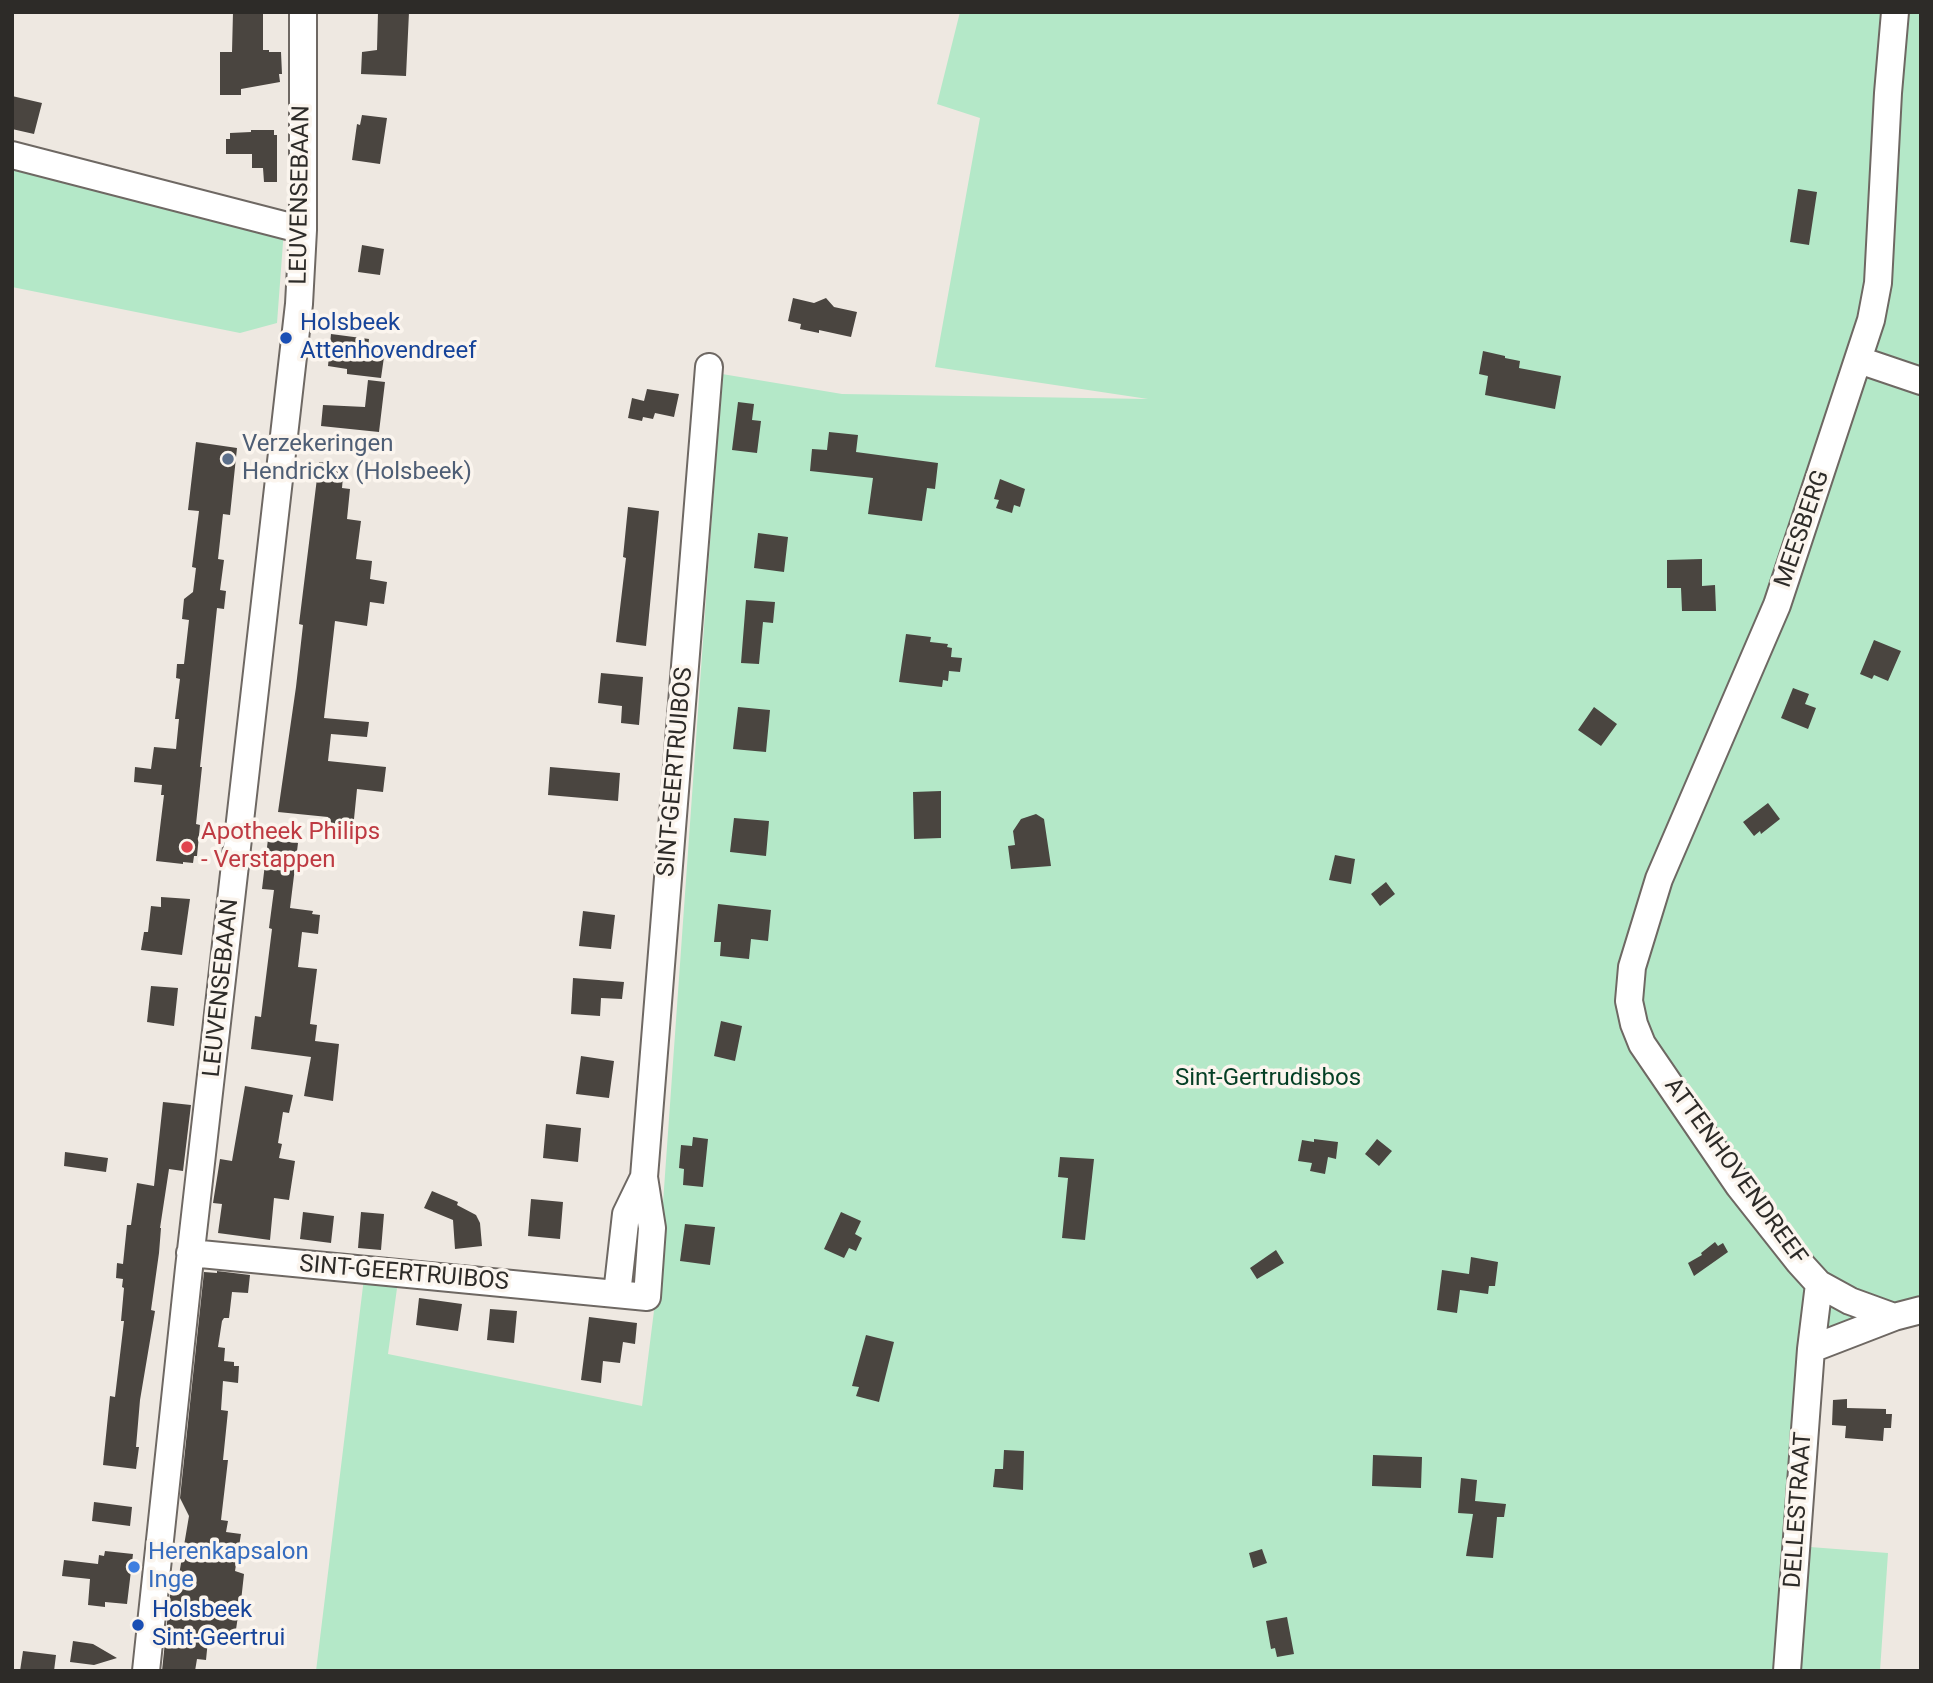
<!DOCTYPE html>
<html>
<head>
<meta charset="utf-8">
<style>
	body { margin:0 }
	#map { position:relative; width:1933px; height:1683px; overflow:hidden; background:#eee8e1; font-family:Roboto,sans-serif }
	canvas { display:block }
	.frame { position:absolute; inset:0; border:14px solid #2d2b28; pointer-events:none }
</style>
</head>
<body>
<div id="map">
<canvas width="1933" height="1683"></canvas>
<div class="frame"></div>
</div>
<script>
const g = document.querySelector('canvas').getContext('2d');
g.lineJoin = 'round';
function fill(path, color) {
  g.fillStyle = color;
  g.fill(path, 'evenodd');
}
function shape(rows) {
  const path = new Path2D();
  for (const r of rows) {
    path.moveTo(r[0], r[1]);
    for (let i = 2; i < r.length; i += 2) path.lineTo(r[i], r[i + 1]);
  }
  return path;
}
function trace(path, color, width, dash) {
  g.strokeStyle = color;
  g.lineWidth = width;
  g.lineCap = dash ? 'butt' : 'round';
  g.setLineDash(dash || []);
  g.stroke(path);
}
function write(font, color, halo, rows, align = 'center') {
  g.font = font + ' Roboto,sans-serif';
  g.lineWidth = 7;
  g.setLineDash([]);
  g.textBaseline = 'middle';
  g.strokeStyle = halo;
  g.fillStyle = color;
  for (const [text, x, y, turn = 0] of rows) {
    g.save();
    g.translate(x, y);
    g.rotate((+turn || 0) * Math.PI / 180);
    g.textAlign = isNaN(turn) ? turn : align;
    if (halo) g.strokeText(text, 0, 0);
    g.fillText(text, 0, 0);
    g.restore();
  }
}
const green = shape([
	[960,12,1921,12,1921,1306,1825,1339,1810,1547,1888,1553,1880,1671,316,1671,364,1278,398,1281,388,1354,642,1406,657,1287,722,374,842,394,1148,399,935,367,980,118,937,104],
	[12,160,284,229,277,323,240,333,12,287]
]);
const building = shape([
	[233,12,263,12,263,50,269,50,269,52,281,52,282,74,279,74,280,82,241,89,241,95,220,95,220,52,232,52],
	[378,12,409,12,406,76,361,74,362,52,377,50],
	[12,96,42,103,34,134,12,129],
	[362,115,387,118,380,164,352,160,357,124,360,125],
	[251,130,274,130,274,135,277,135,277,182,264,182,263,168,252,168,252,154,226,154,226,139,230,139,230,133,251,132],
	[1798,189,1817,192,1809,245,1790,242],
	[362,245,384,249,380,275,358,272],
	[793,298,814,303,826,298,834,307,857,312,851,337,819,330,819,333,800,329,801,324,788,321],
	[331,334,369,339,368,348,385,350,381,378,347,374,347,369,328,366],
	[1483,351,1505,356,1505,358,1520,361,1519,368,1561,376,1555,409,1485,395,1488,376,1479,374],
	[368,380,385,382,379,432,321,426,323,405,365,407],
	[647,389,679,394,674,417,655,413,653,419,643,417,642,421,628,418,632,398,644,401],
	[738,402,754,404,752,420,761,421,757,453,732,450],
	[829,432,858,435,856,452,938,463,935,489,927,488,922,521,868,514,873,478,810,471,812,449,827,450],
	[196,442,237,448,230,515,223,514,218,559,224,560,220,590,226,591,224,609,217,608,200,767,202,767,196,824,200,825,197,856,194,856,193,863,183,862,183,864,156,861,164,795,161,795,162,785,134,782,135,767,151,769,154,747,176,749,179,719,175,719,180,679,176,678,177,664,184,664,189,620,182,619,184,599,193,592,196,568,192,567,199,511,188,510],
	[319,462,344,465,342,488,350,489,347,519,361,521,356,559,372,561,370,579,387,582,384,604,370,602,367,626,335,621,324,718,369,722,367,737,331,734,328,761,386,767,383,792,357,789,353,829,327,826,328,817,278,812,296,687,303,625,299,624],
	[1000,479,1025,489,1020,507,1014,505,1012,513,996,508,999,500,994,499],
	[628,507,659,511,646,646,616,642,626,558,623,557],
	[758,533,788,537,784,572,754,568],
	[1702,559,1702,586,1715,585,1716,611,1682,611,1681,588,1667,588,1667,560],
	[746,600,775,602,773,623,763,622,759,664,741,663],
	[906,634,931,637,930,642,948,644,947,647,952,648,951,657,962,658,960,672,949,671,948,681,943,680,942,687,899,682],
	[1874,640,1901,651,1888,681,1874,675,1872,679,1860,674],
	[601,673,643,677,639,725,621,723,622,706,598,703],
	[1793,688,1809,694,1805,704,1816,708,1808,729,1781,718],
	[738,707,770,710,766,752,733,749],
	[1594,707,1617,724,1601,746,1578,730],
	[550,767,620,773,618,801,548,795],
	[941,791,941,838,914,839,913,792],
	[1768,803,1780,819,1761,834,1760,831,1754,836,1743,822],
	[1036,814,1044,819,1051,866,1011,869,1008,846,1015,845,1013,831,1021,819],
	[734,818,769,821,766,856,730,852],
	[268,839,298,843,290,908,313,911,312,914,320,915,318,934,302,932,298,967,317,969,310,1024,317,1025,315,1041,339,1044,333,1101,304,1096,311,1057,251,1049,255,1016,261,1017,272,929,269,928,274,890,262,889],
	[1335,855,1355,859,1351,884,1329,880],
	[1386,882,1395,894,1380,906,1371,894],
	[161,897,190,899,182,955,141,950,144,932,148,932,151,906,161,907],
	[718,904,771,910,768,941,751,939,749,959,720,956,721,942,714,942],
	[583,911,615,915,611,949,579,946],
	[573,978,624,982,622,999,601,998,600,1016,571,1014],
	[151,986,178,988,174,1026,147,1022],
	[721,1021,742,1026,735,1061,714,1056],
	[581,1056,614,1061,609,1098,576,1094],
	[245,1086,293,1095,289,1113,283,1112,278,1143,282,1144,279,1158,295,1161,289,1200,274,1198,270,1240,218,1233,222,1204,213,1203,220,1159,232,1161],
	[163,1102,191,1105,183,1171,169,1169,160,1228,161,1228,159,1253,151,1310,155,1311,140,1400,136,1447,139,1447,136,1469,103,1465,110,1396,115,1397,124,1321,121,1321,124,1288,122,1287,123,1279,116,1278,117,1263,123,1264,127,1225,131,1225,137,1183,154,1186],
	[546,1124,581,1128,578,1162,543,1158],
	[693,1137,708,1139,703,1187,683,1185,684,1169,679,1168,681,1145,692,1146],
	[1314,1139,1338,1142,1336,1159,1328,1157,1325,1174,1310,1171,1312,1163,1298,1161,1302,1140,1314,1142],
	[1377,1139,1392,1151,1379,1166,1365,1154],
	[65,1152,108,1158,106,1172,64,1166],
	[1060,1157,1094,1159,1085,1240,1062,1238,1068,1178,1058,1177],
	[432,1191,458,1202,457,1205,476,1215,480,1223,482,1246,455,1249,453,1220,424,1208],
	[531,1199,563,1202,560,1239,528,1236],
	[303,1212,334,1216,331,1243,300,1239],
	[361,1212,384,1214,381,1250,358,1248],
	[841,1212,861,1221,855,1234,862,1238,856,1251,849,1248,844,1258,824,1249],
	[685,1224,715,1227,710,1265,680,1261],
	[1715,1242,1718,1246,1723,1243,1728,1252,1694,1276,1688,1263,1702,1255,1701,1253],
	[1276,1250,1284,1263,1257,1279,1250,1268],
	[1471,1257,1498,1262,1495,1286,1489,1286,1488,1294,1460,1290,1457,1313,1437,1310,1442,1270,1469,1274],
	[217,1271,250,1275,248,1293,232,1292,229,1318,224,1318,222,1321,218,1347,225,1348,224,1361,234,1362,234,1366,239,1366,238,1383,223,1381,221,1410,228,1411,223,1460,228,1460,221,1520,228,1521,226,1532,241,1534,235,1571,244,1574,241,1601,244,1602,243,1616,238,1616,234,1643,208,1640,206,1660,197,1659,195,1671,162,1671,172,1574,179,1575,189,1516,180,1498,204,1272,217,1273],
	[419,1298,462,1304,458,1331,416,1325],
	[490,1309,517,1311,514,1343,487,1340],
	[589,1317,637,1323,635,1344,623,1342,620,1363,603,1361,601,1383,581,1380],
	[866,1335,894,1342,879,1402,856,1396,859,1387,852,1386],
	[1847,1399,1847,1408,1886,1409,1886,1414,1892,1414,1891,1428,1884,1428,1883,1441,1845,1438,1846,1426,1832,1425,1833,1400],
	[1004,1450,1024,1451,1023,1490,993,1487,995,1469,1003,1469],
	[1373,1455,1422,1457,1421,1488,1372,1486],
	[1461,1478,1477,1480,1475,1501,1506,1504,1504,1517,1497,1517,1493,1558,1466,1556,1473,1514,1458,1513],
	[94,1502,132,1507,130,1526,92,1521],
	[1262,1549,1267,1563,1253,1568,1249,1553],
	[105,1551,133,1554,127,1604,105,1602,105,1607,88,1605,90,1579,62,1576,64,1560,98,1564,99,1555,104,1556],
	[1287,1617,1294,1654,1277,1657,1275,1648,1271,1649,1266,1621],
	[73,1641,93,1644,117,1658,94,1665,70,1662],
	[23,1651,56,1655,54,1671,20,1671]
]);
const minor = shape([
	[12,155,303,230],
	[1859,360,1921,381],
	[190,1253,647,1297,652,1228,644,1177,709,367],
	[617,1294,626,1214,644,1177],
	[1894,1317,1850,1301,1819,1284,1799,1262,1739,1186,1642,1044,1634,1024,1629,1001,1632,967,1659,879,1777,605,1871,320,1878,283,1888,93,1895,12],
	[1811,1349,1894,1317,1921,1310],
	[146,1671,189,1268,299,304,303,230,303,12],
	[1787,1671,1811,1349,1819,1284]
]);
const markers = [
	[286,338,7,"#1a4fb4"],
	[228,459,7,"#5c6f8a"],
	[187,847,7,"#e0444e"],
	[134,1567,7,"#3f7fe0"],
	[138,1625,7,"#1a4fb4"]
];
const streetNames = [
	["LEUVENSEBAAN",301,195,-89],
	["MEESBERG",1803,529,-71],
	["SINT-GEERTRUIBOS",676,772,-85],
	["LEUVENSEBAAN",222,988,-84],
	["ATTENHOVENDREEF",1735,1172,54],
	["SINT-GEERTRUIBOS",404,1274,5],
	["DELLESTRAAT",1799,1510,-86]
];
const transitNames = [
	["Holsbeek",300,324],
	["Attenhovendreef",300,352],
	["Holsbeek",152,1611],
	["Sint-Geertrui",152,1639]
];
const serviceNames = [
	["Verzekeringen",242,445],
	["Hendrickx (Holsbeek)",242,473]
];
const healthNames = [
	["Apotheek Philips",201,833],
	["- Verstappen",201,861]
];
const parkNames = [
	["Sint-Gertrudisbos",1268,1079]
];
const shopNames = [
	["Herenkapsalon",148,1553],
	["Inge",148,1581]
];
fill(green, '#b4e8c8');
fill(building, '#4a4540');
trace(minor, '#6e6863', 30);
trace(minor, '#fff', 26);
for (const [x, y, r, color] of markers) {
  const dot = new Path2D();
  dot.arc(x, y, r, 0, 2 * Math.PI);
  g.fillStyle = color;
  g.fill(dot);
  trace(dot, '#fbf5ee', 2.5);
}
write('24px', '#2d2b28', '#fbf5ee', streetNames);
write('24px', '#164399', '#fbf5ee', transitNames, 'left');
write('24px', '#4e5e75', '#fbf5ee', serviceNames, 'left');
write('24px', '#be3a42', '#fbf5ee', healthNames, 'left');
write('24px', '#043f25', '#fbf5ee', parkNames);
write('24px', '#366cbe', '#fbf5ee', shopNames, 'left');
</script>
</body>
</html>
